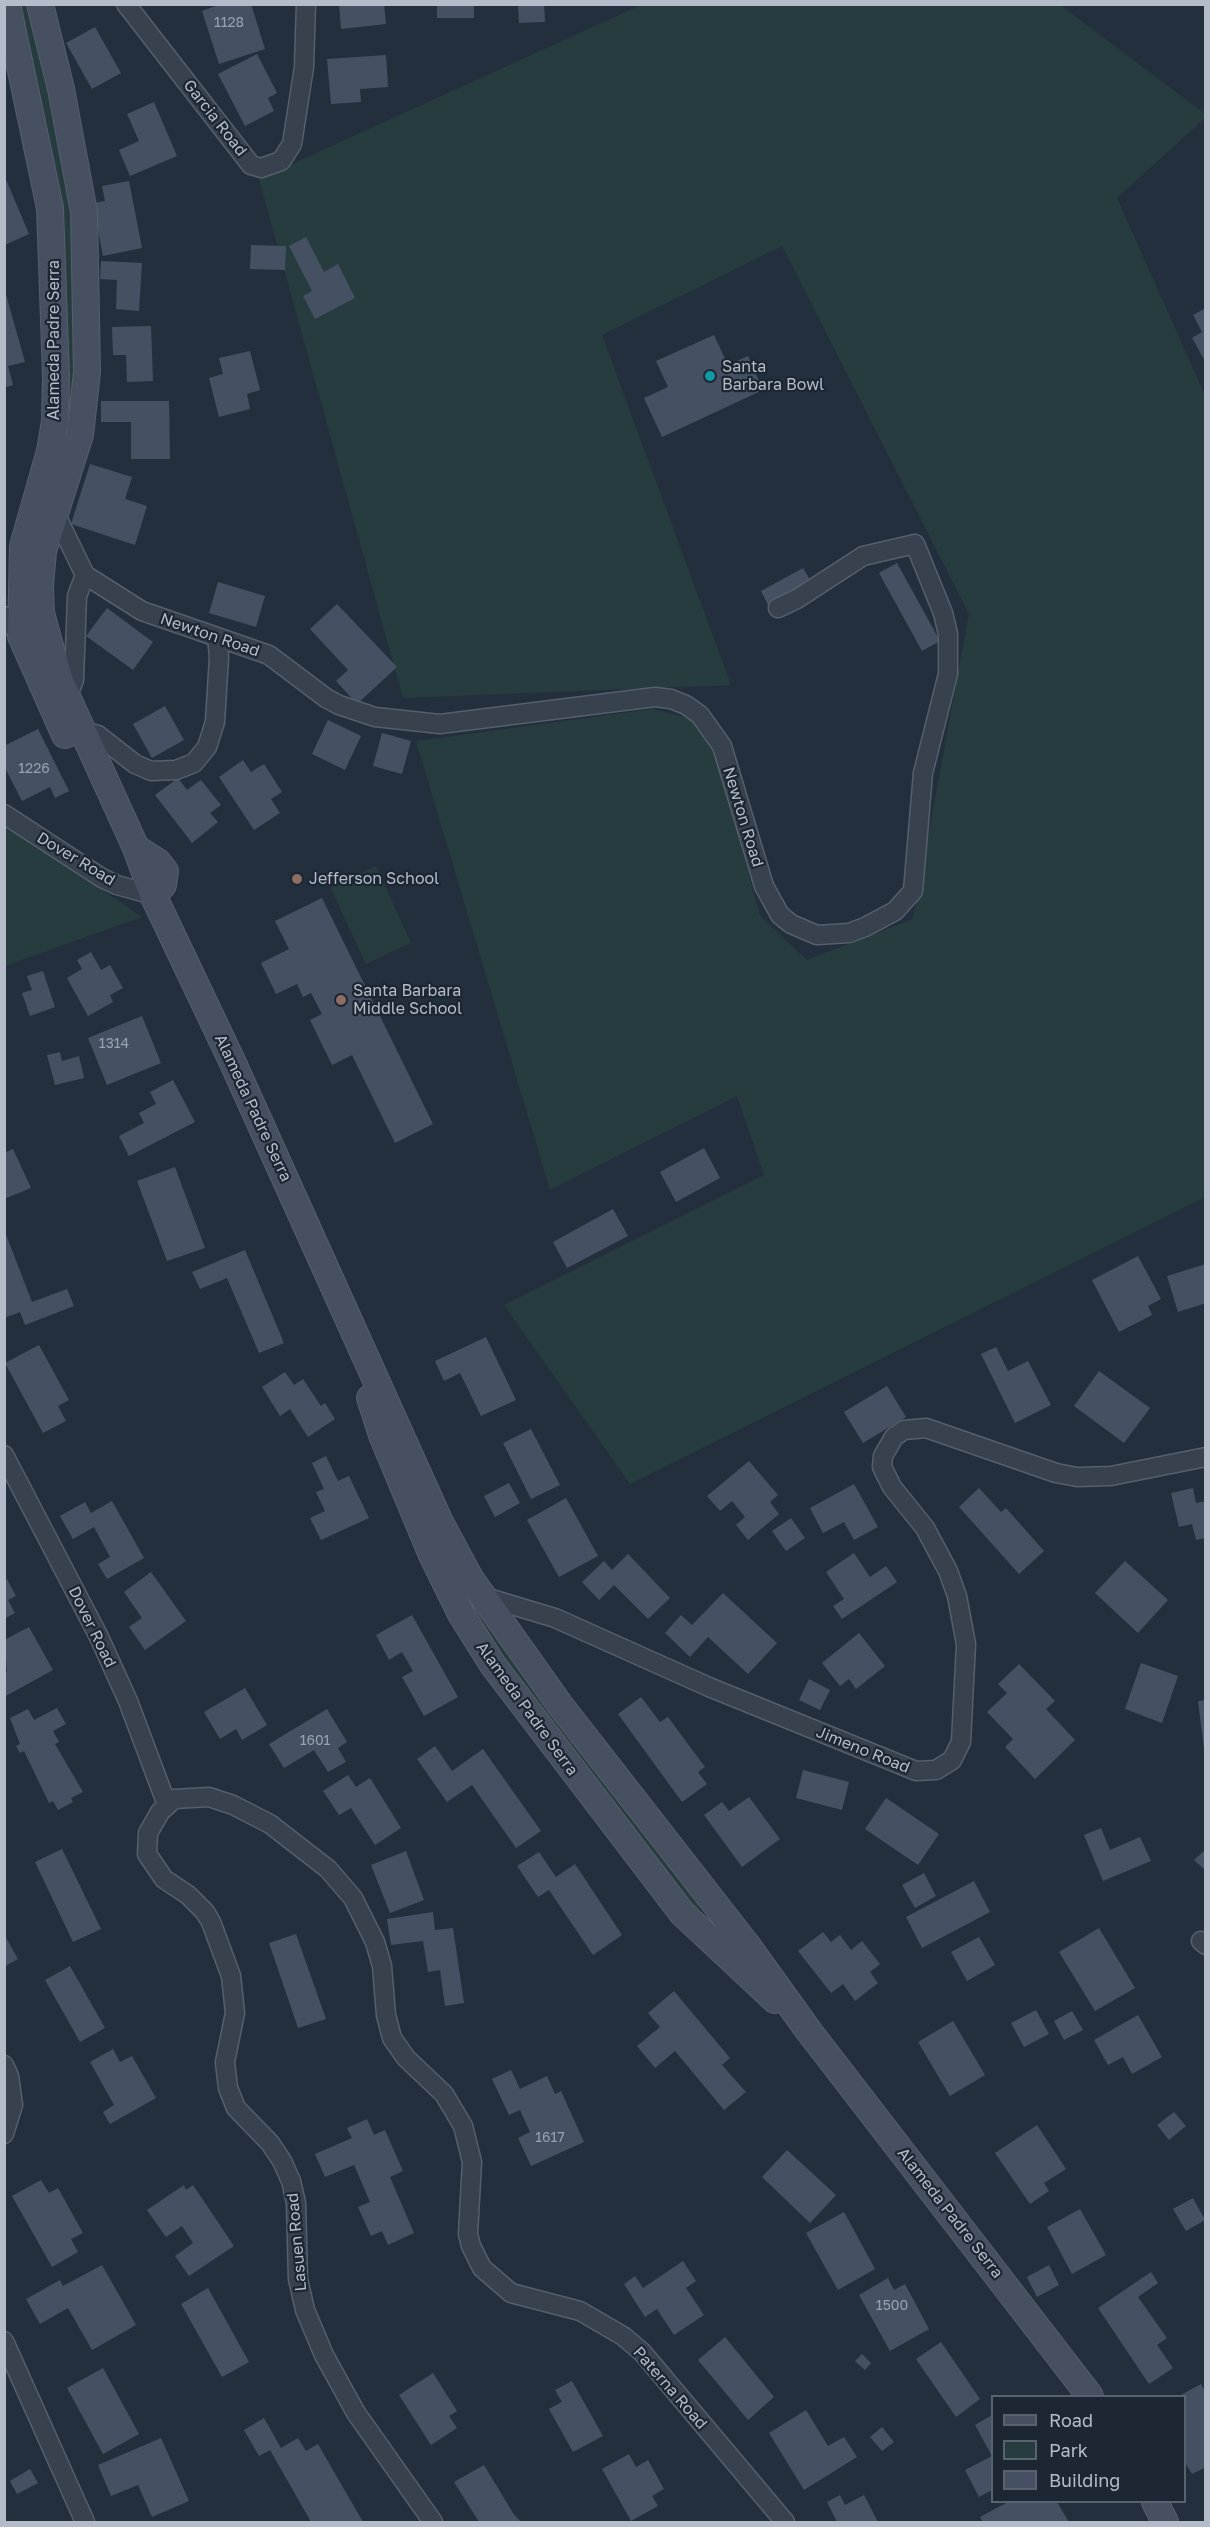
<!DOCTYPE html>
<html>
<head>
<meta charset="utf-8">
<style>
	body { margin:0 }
	#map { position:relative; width:1210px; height:2527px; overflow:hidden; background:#242f3e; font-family:"Golos Text",sans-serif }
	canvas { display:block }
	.frame { position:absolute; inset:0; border:6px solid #b4bcc9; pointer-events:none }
	.legend { position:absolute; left:991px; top:2395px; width:195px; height:108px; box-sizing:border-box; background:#1d2633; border:2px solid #59626f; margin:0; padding:8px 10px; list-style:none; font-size:18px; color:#b4bcc9 }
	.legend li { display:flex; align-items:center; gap:12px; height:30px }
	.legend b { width:30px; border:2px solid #59626f }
</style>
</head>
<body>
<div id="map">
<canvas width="1210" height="2527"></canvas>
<div class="frame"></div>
<ul class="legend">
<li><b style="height:8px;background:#465061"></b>Road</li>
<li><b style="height:16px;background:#263c3f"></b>Park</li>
<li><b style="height:16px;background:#455162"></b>Building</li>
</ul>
</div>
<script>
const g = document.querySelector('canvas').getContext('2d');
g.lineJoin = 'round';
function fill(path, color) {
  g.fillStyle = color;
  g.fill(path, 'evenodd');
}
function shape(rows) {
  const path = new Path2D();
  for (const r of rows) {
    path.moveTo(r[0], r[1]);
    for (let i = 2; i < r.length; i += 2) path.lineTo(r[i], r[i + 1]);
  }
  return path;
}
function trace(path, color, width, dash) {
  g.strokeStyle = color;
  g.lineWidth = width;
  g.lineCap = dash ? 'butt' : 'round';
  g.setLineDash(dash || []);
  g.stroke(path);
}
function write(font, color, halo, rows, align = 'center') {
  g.font = font + ' "Golos Text",sans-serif';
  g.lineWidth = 4.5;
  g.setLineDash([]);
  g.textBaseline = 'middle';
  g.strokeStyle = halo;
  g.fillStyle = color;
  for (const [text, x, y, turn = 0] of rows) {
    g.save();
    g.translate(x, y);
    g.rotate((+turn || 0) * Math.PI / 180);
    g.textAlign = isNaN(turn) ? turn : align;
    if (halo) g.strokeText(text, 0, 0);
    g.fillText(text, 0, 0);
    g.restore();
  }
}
const green = shape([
	[15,5,34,5,73,181,77,412,55,467,32,77,33,61,27,29],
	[641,5,1060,5,1205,114,1205,118,1117,198,1205,395,1205,1197,630,1484,504,1305,764,1175,737,1096,550,1190,416,741,652,709,690,718,715,751,760,916,807,960,913,919,969,614,782,246,602,335,731,685,403,698,259,179],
	[5,823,142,917,5,966],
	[376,866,411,943,366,964,330,887],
	[438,1530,702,1904,698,1910,693,1912,483,1640]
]);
const building = shape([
	[221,4,251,4,265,49,219,64,202,11],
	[339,4,384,4,386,24,341,29],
	[437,4,474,4,474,18,437,18],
	[518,4,544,4,545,22,519,23],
	[95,27,121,73,92,89,66,43],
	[257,54,277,93,268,98,274,111,245,126,218,74],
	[386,55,388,87,360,89,361,102,331,104,327,59],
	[154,102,177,156,130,176,119,150,139,141,127,114],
	[5,177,29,234,5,245],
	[129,181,142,248,103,256,93,203,105,201,102,186],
	[306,237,324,272,338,264,355,298,315,319,303,296,312,291,289,246],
	[251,245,286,246,285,270,250,269],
	[101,261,142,263,139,311,116,309,117,280,100,279],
	[5,291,25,362,8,366,13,385,4,388],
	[1206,308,1206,363,1192,338,1202,332,1193,315],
	[151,326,153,381,127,382,126,355,113,355,112,327],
	[714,335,728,365,748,356,763,390,662,437,644,398,668,387,656,361],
	[250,351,260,390,247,394,250,409,219,417,209,378,223,374,219,358],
	[101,401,169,401,170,459,131,459,131,422,101,422],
	[90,464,132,477,125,499,147,506,135,545,71,524],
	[897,563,940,641,922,651,879,573],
	[803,568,812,583,769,607,761,591],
	[218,582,265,596,256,627,209,613],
	[337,604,397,667,357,704,336,681,348,670,310,629],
	[107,608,153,642,133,670,86,636],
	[165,706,184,740,152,758,133,724],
	[328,720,361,736,345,770,312,754],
	[38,729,69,791,55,798,50,787,22,801,4,766,4,746],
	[382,733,411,741,402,774,373,766],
	[243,760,251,772,264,764,282,792,271,799,280,813,254,830,219,777],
	[178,778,187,790,201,780,221,805,210,813,218,822,192,843,155,795],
	[322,898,433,1124,395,1143,352,1055,332,1065,310,1020,322,1014,311,993,303,997,297,984,276,994,261,963,289,949,275,921],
	[91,952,101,970,110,965,123,988,110,995,113,1002,88,1016,67,978,82,969,77,960],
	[43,971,55,1007,30,1016,22,993,32,990,27,976],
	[142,1016,161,1063,107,1085,88,1038],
	[60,1052,62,1061,79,1056,84,1078,55,1085,47,1055],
	[173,1080,195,1122,129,1156,119,1136,144,1123,139,1113,156,1104,150,1092],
	[704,1148,720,1178,676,1202,660,1172],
	[13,1149,31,1188,4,1199,4,1153],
	[175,1167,205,1248,167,1261,137,1181],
	[613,1209,628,1236,567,1268,553,1242],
	[5,1232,32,1302,67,1289,74,1306,25,1325,20,1312,4,1318],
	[245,1250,284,1343,259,1353,227,1278,200,1289,192,1272],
	[1138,1256,1161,1299,1148,1306,1152,1315,1119,1332,1092,1280],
	[1206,1264,1206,1303,1178,1312,1167,1276],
	[486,1337,516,1400,481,1416,460,1373,444,1381,435,1361],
	[39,1345,69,1400,58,1406,66,1421,43,1433,5,1363],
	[996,1347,1008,1371,1028,1361,1051,1405,1015,1423,981,1354],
	[1099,1371,1150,1408,1124,1443,1074,1406],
	[285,1372,294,1385,303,1379,321,1406,325,1403,335,1419,308,1437,290,1409,280,1416,262,1387],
	[887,1386,906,1417,863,1443,844,1412],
	[531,1429,560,1485,531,1499,503,1443],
	[326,1456,338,1481,349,1476,369,1518,321,1540,310,1518,325,1511,316,1492,324,1489,312,1463],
	[749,1461,778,1495,770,1502,779,1514,748,1540,736,1525,745,1517,732,1501,720,1511,707,1496],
	[509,1483,520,1503,495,1517,484,1496],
	[854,1484,878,1527,854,1540,844,1522,823,1533,810,1508],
	[979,1488,1001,1512,1006,1508,1044,1551,1019,1574,959,1507],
	[1193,1488,1196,1503,1206,1501,1206,1538,1196,1540,1192,1524,1179,1527,1171,1493],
	[566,1498,598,1556,559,1577,527,1520],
	[112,1501,144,1558,107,1579,98,1564,110,1557,94,1527,73,1539,60,1516,85,1502,91,1513],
	[791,1518,805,1538,786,1551,772,1531],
	[854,1553,870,1577,886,1566,897,1582,842,1619,833,1606,844,1599,826,1572],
	[628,1554,670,1598,648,1619,614,1585,599,1600,582,1582,604,1561,612,1570],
	[1125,1561,1168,1600,1138,1633,1095,1593],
	[151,1572,186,1621,145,1650,129,1627,142,1618,124,1592],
	[7,1579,16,1596,8,1600,15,1613,4,1619,4,1580],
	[723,1593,777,1643,748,1674,708,1637,690,1657,665,1633,681,1615,692,1625],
	[412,1615,458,1697,424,1716,402,1677,413,1671,402,1652,389,1660,376,1635],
	[29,1627,53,1670,4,1697,4,1673,7,1672,4,1640],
	[859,1633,885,1666,856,1689,849,1679,840,1686,822,1663],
	[1141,1663,1178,1676,1162,1723,1125,1709],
	[1019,1664,1055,1701,1046,1709,1075,1740,1035,1779,1005,1747,1013,1739,987,1712,1007,1693,998,1684],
	[809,1679,830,1690,820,1710,799,1700],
	[245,1688,267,1725,242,1740,236,1729,220,1739,204,1712],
	[641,1697,660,1722,668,1717,705,1767,698,1772,707,1784,682,1802,618,1714],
	[1206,1700,1206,1749,1204,1749,1198,1701],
	[57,1708,66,1724,53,1731,59,1742,55,1744,83,1792,71,1798,73,1802,58,1810,53,1801,49,1803,24,1751,20,1753,16,1746,20,1744,10,1718,28,1709,34,1720],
	[327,1709,347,1742,338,1748,346,1762,328,1772,314,1750,284,1768,269,1744],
	[435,1746,452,1771,483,1749,541,1831,516,1848,472,1785,447,1802,417,1759],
	[803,1770,849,1782,842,1810,796,1798],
	[348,1775,356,1787,370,1778,401,1828,375,1845,351,1808,339,1815,323,1791],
	[749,1797,780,1839,742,1867,704,1815,722,1802,729,1811],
	[886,1798,939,1834,918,1865,865,1829],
	[1101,1828,1110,1850,1140,1837,1151,1861,1103,1881,1084,1835],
	[62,1849,101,1929,73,1942,35,1862],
	[1206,1849,1206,1871,1194,1860],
	[406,1851,424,1900,390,1913,371,1865],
	[539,1852,556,1877,575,1864,622,1935,593,1955,549,1890,538,1897,517,1866],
	[924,1873,936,1896,915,1908,902,1885],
	[974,1881,990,1912,922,1948,906,1917],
	[433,1912,435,1930,453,1928,464,2003,445,2006,440,1970,428,1972,423,1941,391,1945,387,1919],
	[1099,1928,1135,1988,1095,2011,1059,1952],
	[823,1932,831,1942,840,1935,851,1950,862,1941,880,1964,870,1972,878,1983,855,2001,843,1984,831,1993,798,1951],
	[4,1934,18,1959,4,1967],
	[296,1934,326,2019,298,2028,269,1943],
	[979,1937,995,1965,967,1981,951,1952],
	[70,1966,105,2028,80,2042,45,1980],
	[674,1991,730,2058,722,2065,746,2092,724,2110,675,2051,655,2068,637,2046,660,2027,648,2013],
	[1036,2010,1049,2034,1024,2047,1011,2023],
	[1072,2011,1083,2030,1064,2040,1054,2021],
	[1138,2015,1162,2057,1132,2074,1123,2057,1108,2065,1094,2040],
	[953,2021,985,2075,950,2096,918,2042],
	[113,2049,120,2062,132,2056,156,2098,110,2124,103,2112,114,2105,90,2062],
	[511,2070,520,2089,547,2076,555,2094,561,2091,584,2142,531,2166,518,2138,530,2132,520,2110,509,2115,492,2079],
	[1174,2112,1186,2126,1169,2140,1157,2125],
	[367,2119,374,2135,385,2130,403,2171,390,2177,414,2233,388,2245,382,2231,371,2236,358,2207,370,2202,354,2165,325,2177,315,2154,352,2138,347,2128],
	[1037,2125,1066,2169,1044,2183,1049,2191,1030,2204,995,2153],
	[787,2150,836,2195,810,2223,762,2177],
	[41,2180,49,2193,58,2188,83,2233,71,2239,78,2252,52,2267,12,2196],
	[184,2185,186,2190,193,2185,234,2246,189,2276,175,2256,193,2243,182,2226,166,2237,147,2210],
	[1193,2198,1205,2220,1186,2231,1173,2209],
	[1080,2209,1106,2255,1072,2274,1047,2227],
	[844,2212,875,2269,838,2290,806,2233],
	[683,2261,696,2281,686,2288,704,2315,674,2335,657,2309,645,2317,624,2284,635,2276,643,2288],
	[102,2265,136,2325,92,2350,68,2308,40,2324,26,2299,60,2280,63,2286],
	[1049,2265,1059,2285,1037,2297,1027,2277],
	[1151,2272,1158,2283,1138,2297,1167,2338,1157,2345,1173,2368,1149,2384,1098,2308],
	[888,2278,894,2290,905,2284,929,2329,890,2351,859,2295],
	[208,2288,249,2362,222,2377,181,2304],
	[725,2337,774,2397,748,2420,698,2360],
	[941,2342,980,2399,956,2417,916,2359],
	[862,2354,871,2363,865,2370,855,2361],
	[103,2368,139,2434,103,2454,67,2388],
	[433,2373,457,2411,449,2416,457,2428,431,2445,399,2395],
	[572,2381,603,2436,573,2452,549,2409,562,2402,555,2390],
	[1201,2384,1206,2393,1206,2467,1192,2474,1184,2461,1184,2396,1179,2396],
	[806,2410,828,2446,844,2437,857,2457,804,2490,769,2433],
	[992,2415,992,2490,979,2497,965,2470,992,2456,975,2425],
	[264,2418,281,2448,298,2438,306,2451,318,2444,363,2522,311,2522,270,2450,259,2456,244,2430],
	[882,2427,894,2442,882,2451,870,2437],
	[161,2438,189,2501,152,2517,138,2485,111,2496,98,2465],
	[629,2454,636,2467,648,2460,664,2489,652,2496,658,2506,631,2521,602,2469],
	[484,2465,513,2513,521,2522,479,2522,454,2482],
	[30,2469,38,2483,17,2494,10,2481],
	[840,2495,845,2505,864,2495,878,2522,837,2522,827,2502],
	[1008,2502,1057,2502,1069,2522,983,2522,980,2517]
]);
const street = shape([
	[126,4,251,165,261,168,281,161,292,144,304,67,306,4],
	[55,513,85,575,77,596,74,680,67,697],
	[85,575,142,611,269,655,326,698,339,705,375,717,440,724,655,697,671,699,686,705,700,715,722,746,764,886,780,915,791,924,817,935,849,933,865,927,895,911,913,891,923,773,948,674,948,634,943,613,915,544,863,556,797,599,778,608],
	[4,616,21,636],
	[82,731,98,735,135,764,151,771,176,770,194,763,207,747,215,722,219,657,217,637],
	[4,814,102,878,117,885,153,895],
	[4,1455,99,1637,128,1701,167,1805],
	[482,1596,555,1618,709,1687,916,1771,936,1770,952,1760,961,1742,966,1644,957,1596,948,1571,925,1528,892,1487,882,1467,883,1456,894,1437,904,1430,926,1428,1056,1473,1077,1477,1111,1476,1206,1457],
	[1201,1941,1206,1945],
	[4,2065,9,2076,13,2105,4,2134],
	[4,2341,85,2522],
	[433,2522,356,2413,324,2355,305,2310,298,2279,296,2203,291,2181,282,2161,270,2143,236,2108,228,2088,225,2062,235,2013,231,1976,211,1922,205,1912,188,1895,164,1879,147,1854,148,1833,160,1812,174,1799,209,1797,233,1805,270,1824,328,1869,353,1898,375,1942,382,1966,386,2015,392,2038,406,2058,444,2094,463,2126,472,2162,468,2234,471,2246,482,2268,511,2293,580,2311,623,2336,642,2352,785,2522]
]);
const secondary = shape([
	[7,4,50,208,56,377,55,421,50,451,23,546,21,636,65,735],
	[40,4,61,89,84,212,87,372,80,435,43,551,40,586,41,613,59,679,136,848,153,895,232,1061,439,1520,470,1578,560,1705,747,1945,808,2030,1090,2396],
	[136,848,158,862,165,871,163,885,153,895],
	[370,1398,382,1435,432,1555,461,1614,493,1665,682,1913,775,2000],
	[1155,2502,1165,2522]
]);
const markers = [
	[710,376,6,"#0f9aa8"],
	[297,879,6,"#8d6e63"],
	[341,1000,6,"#8d6e63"]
];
const numberNames = [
	["1128",229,23],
	["1226",34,769],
	["1314",114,1044],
	["1601",315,1741],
	["1617",550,2138],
	["1500",892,2306]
];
const streetNames = [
	["Garcia Road",215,118,52],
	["Alameda Padre Serra",54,340,-90],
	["Newton Road",210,635,19],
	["Newton Road",743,817,73],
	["Dover Road",76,859,31],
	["Alameda Padre Serra",253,1108,65],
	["Dover Road",92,1627,64],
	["Alameda Padre Serra",527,1709,54],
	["Jimeno Road",863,1750,22],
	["Alameda Padre Serra",950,2213,52],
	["Lasuen Road",297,2242,-95],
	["Paterna Road",670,2388,49]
];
const poiNames = [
	["Santa",722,367],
	["Barbara Bowl",722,385],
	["Jefferson School",309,879],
	["Santa Barbara",353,991],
	["Middle School",353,1009]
];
fill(green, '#263c3f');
fill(building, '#455162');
trace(street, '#565f6c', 21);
trace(secondary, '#565f6c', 28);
trace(street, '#38414e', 18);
trace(secondary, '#465061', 26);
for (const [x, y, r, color] of markers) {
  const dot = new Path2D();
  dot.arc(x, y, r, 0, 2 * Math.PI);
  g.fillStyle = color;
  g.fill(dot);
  trace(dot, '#1d2633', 2);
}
write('14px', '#98a1af', null, numberNames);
write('16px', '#b4bcc9', '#1d2633', streetNames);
write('16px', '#b4bcc9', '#1d2633', poiNames, 'left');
</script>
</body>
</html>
